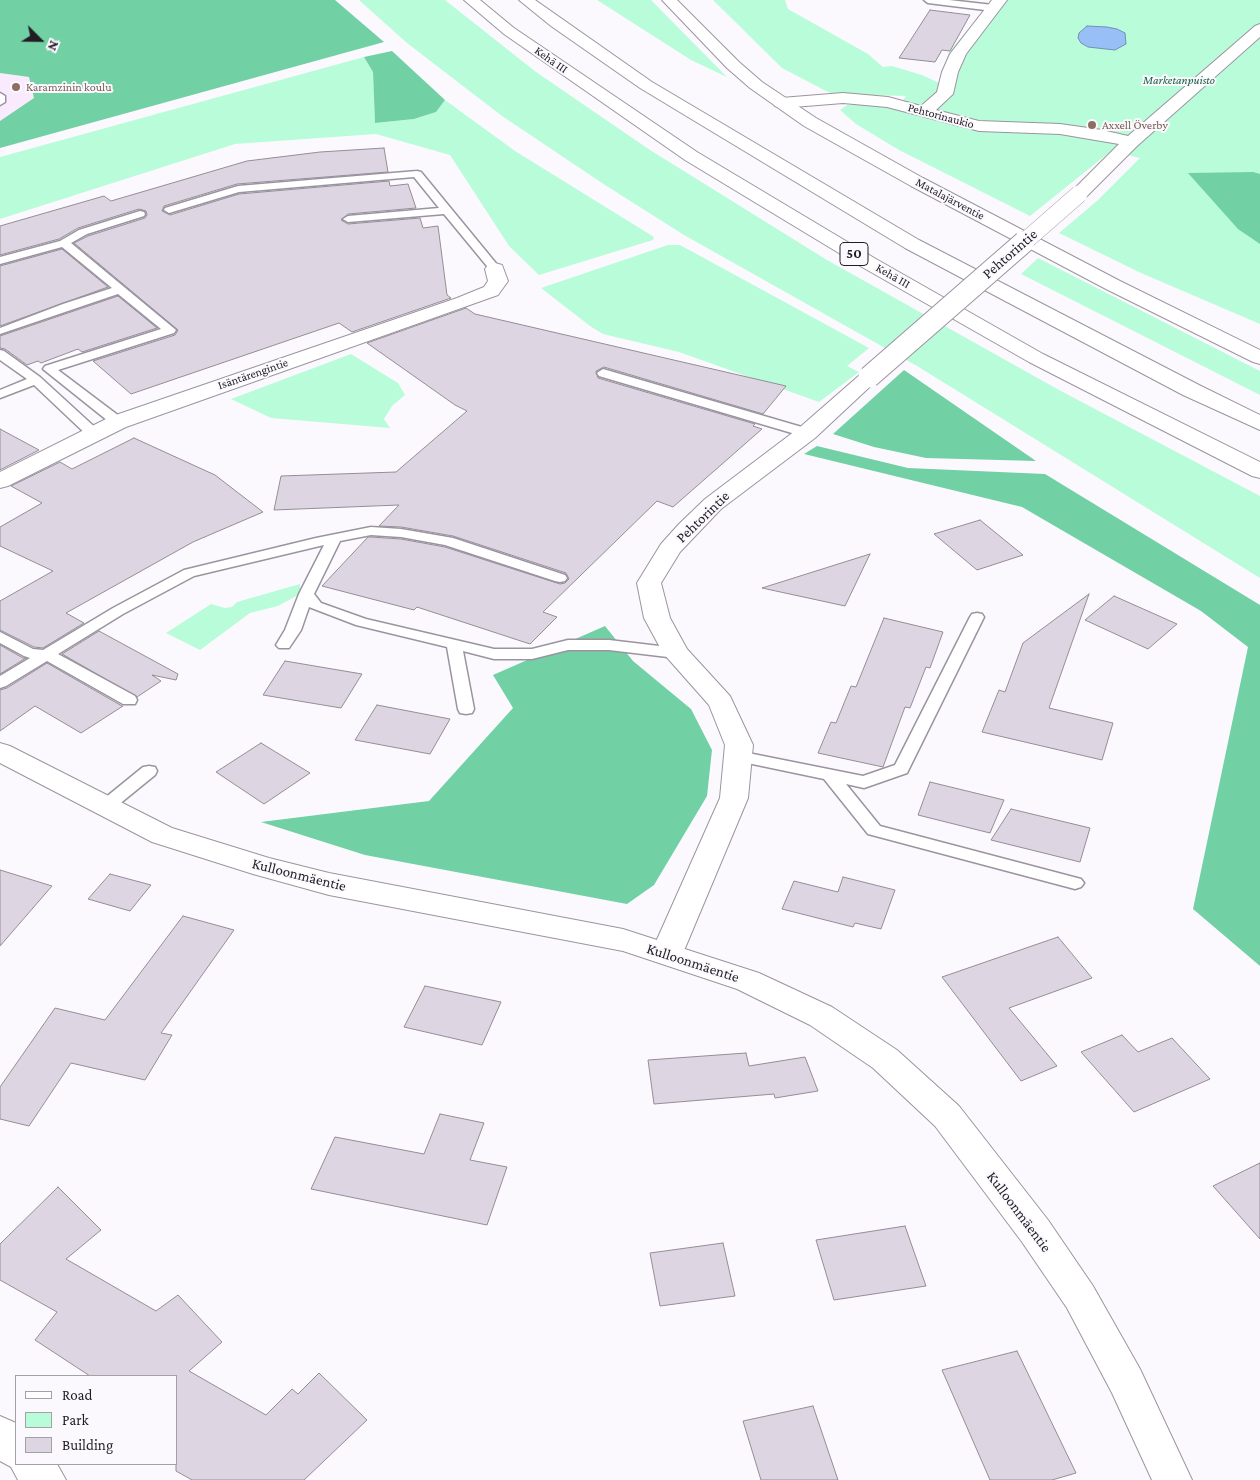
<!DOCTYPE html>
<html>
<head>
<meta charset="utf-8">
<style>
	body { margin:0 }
	#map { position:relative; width:1260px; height:1480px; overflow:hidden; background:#fcf9fe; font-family:"Crimson Pro",serif }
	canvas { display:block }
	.legend { position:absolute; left:15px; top:1375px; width:162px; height:90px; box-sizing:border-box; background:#fcf9fe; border:1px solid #a4a1a6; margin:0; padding:6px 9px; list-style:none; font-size:15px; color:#211e23 }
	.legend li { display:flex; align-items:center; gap:10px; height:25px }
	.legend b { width:25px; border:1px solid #a4a1a6 }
	.north { position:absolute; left:15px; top:15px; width:50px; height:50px; -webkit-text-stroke:4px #fcf9fe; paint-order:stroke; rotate:113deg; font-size:14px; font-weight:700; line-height:20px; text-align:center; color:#211e23 }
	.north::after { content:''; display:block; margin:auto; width:18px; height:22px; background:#211e23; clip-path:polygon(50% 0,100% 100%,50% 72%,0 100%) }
</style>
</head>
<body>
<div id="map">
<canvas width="1260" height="1480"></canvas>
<ul class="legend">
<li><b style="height:6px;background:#fff"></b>Road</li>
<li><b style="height:14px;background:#b9fcda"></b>Park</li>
<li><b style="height:14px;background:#ddd6e2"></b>Building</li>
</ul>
<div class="north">N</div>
</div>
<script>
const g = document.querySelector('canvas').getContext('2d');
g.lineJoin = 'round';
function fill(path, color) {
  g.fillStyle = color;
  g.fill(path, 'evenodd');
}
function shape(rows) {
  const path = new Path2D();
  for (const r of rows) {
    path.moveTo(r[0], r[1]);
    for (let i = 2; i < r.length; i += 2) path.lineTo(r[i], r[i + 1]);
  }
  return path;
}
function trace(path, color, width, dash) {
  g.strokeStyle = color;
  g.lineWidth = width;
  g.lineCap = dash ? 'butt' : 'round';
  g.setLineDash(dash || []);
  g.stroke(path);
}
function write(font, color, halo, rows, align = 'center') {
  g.font = font + ' "Crimson Pro",serif';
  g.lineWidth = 4;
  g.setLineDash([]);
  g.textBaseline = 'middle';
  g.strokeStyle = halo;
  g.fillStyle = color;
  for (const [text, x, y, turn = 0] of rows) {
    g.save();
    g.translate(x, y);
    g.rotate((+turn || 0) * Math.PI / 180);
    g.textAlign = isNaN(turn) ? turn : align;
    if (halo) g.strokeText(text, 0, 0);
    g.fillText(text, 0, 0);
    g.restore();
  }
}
const education = shape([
	[0,73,29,77,34,98,0,121]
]);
const green = shape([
	[359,0,445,0,536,72,650,150,827,260,1059,390,1260,496,1260,578,917,366,684,235,605,185,502,116,407,43],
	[597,0,651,0,727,77,691,60],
	[713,0,785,0,788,9,868,54,883,67,892,66,922,75,939,83,949,52,993,0,1260,0,1260,324,1141,273,1059,233,1098,200,1140,158,1111,151,1030,216,899,150,856,124,840,110,847,105,872,105,897,109,906,96,834,94,826,91,782,68],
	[364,57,373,72,375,123,414,119,436,112,445,100,515,151,654,237,653,240,539,275,509,246,450,155,376,134,235,144,0,219,0,157],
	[668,245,680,245,869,348,847,366,859,372,819,402,679,352,603,334,590,326,541,288],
	[1038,258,1260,371,1260,395,1021,274],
	[351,354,398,383,405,395,392,406,384,419,390,428,271,418,231,399],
	[300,584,300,594,278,606,250,613,200,650,166,633,211,604,225,608,232,607,237,602]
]);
const forest = shape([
	[0,0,335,0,384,42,0,148,0,121,34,98,29,77,0,73],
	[392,51,445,100,436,112,414,119,375,123,373,72,364,57],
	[1253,172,1260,174,1260,244,1238,229,1188,173],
	[904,370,1036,461,926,458,874,447,833,434],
	[817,446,908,468,1045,474,1260,605,1260,966,1193,909,1248,647,1201,611,1022,507,804,454],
	[605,626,633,661,691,709,712,750,707,796,654,885,627,904,365,855,261,822,429,801,513,708,493,675]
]);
const water = shape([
	[1087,26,1107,27,1117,29,1125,33,1126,44,1115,50,1088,47,1081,43,1078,38,1079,33,1087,26]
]);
const building = shape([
	[930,10,970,15,950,51,942,50,935,62,899,58,930,10],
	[384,148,388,172,237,184,164,206,162,211,170,215,239,194,389,181,390,186,408,184,416,208,348,214,341,220,348,224,420,218,423,228,438,226,447,295,451,298,352,332,339,323,131,394,93,361,175,335,178,330,74,243,88,236,145,218,147,215,146,211,139,209,78,228,59,239,0,255,0,226,104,196,111,201,247,161,320,152,384,148],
	[62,249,108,287,0,326,0,266,62,249],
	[118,296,157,328,82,352,78,349,41,363,38,361,27,365,5,349,0,348,0,336,118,296],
	[466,308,475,314,786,386,763,414,604,367,596,371,598,378,755,424,753,426,762,429,673,507,657,501,543,612,557,617,530,644,417,607,414,610,322,586,368,537,371,537,401,539,445,547,560,584,565,583,569,579,566,573,453,536,401,527,379,526,399,505,274,510,281,476,396,472,467,411,455,405,367,343,466,308],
	[0,429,39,450,0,470,0,429],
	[134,438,215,475,263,512,193,542,66,613,84,623,43,648,34,647,0,630,0,601,53,571,0,546,0,527,42,503,11,486,60,462,72,469,134,438],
	[980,520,1023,555,977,570,934,534,980,520],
	[870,554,845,606,762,588,870,554],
	[1089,594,1049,708,1113,723,1102,760,982,732,999,690,1005,692,1023,643,1089,594],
	[1114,596,1177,624,1148,649,1085,620,1114,596],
	[884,618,943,632,930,668,926,667,910,708,905,707,883,767,818,753,831,722,836,723,851,686,856,687,884,618],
	[99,631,178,674,176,680,152,675,161,681,137,697,62,654,99,631],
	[0,645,23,658,26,658,0,674,0,645],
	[285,661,362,674,341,708,263,695,285,661],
	[47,663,122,706,123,706,81,733,35,706,0,731,0,690,7,688,47,663],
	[377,705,450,719,430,754,355,740,377,705],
	[261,743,310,773,264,804,216,772,261,743],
	[930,782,1004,800,990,833,918,815,930,782],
	[1011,809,1090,828,1080,862,991,840,1011,809],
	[0,870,52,886,0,946,0,870],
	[110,874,151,885,130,911,88,899,110,874],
	[843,877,895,890,881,929,855,923,853,927,782,909,794,881,838,892,843,877],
	[183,916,234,930,161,1033,172,1035,145,1080,71,1063,29,1126,0,1119,0,1087,55,1008,105,1020,183,916],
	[1058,937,1092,978,1009,1008,1057,1066,1021,1081,942,977,1058,937],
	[425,986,501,1002,482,1045,404,1027,425,986],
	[1122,1035,1138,1052,1172,1038,1210,1079,1134,1112,1081,1052,1122,1035],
	[746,1053,749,1066,805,1057,818,1091,775,1098,774,1094,654,1104,648,1060,746,1053],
	[440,1114,484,1123,470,1160,507,1167,487,1225,311,1189,335,1137,424,1154,440,1114],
	[1260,1163,1260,1239,1213,1186,1260,1163],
	[58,1187,101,1230,66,1259,156,1311,178,1295,222,1342,189,1371,266,1415,292,1389,298,1394,319,1373,367,1420,304,1480,192,1480,176,1471,176,1376,90,1376,35,1340,57,1312,0,1280,0,1244,58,1187],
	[905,1226,926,1286,834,1300,816,1240,905,1226],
	[723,1243,735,1296,660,1306,650,1253,723,1243],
	[1017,1351,1076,1473,1052,1480,990,1480,942,1370,1017,1351],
	[813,1406,838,1480,761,1480,743,1421,813,1406]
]);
const lane = shape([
	[924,0,949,0,993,5,997,8,993,11,928,3,924,0],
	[0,93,5,96,5,102,0,105,0,93],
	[417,171,421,172,499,267,501,269,499,271,491,271,444,214,348,222,343,219,348,216,439,208,414,177,239,192,169,213,164,210,165,208,238,186,417,171],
	[140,211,144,212,145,214,144,216,87,234,71,243,176,330,174,333,58,370,123,419,124,422,123,425,118,426,113,425,43,369,45,366,161,329,118,294,0,334,0,328,63,304,112,288,62,247,0,264,0,257,60,241,79,230,140,211],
	[0,350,4,351,40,377,99,431,101,434,99,437,89,437,34,385,0,398,0,390,27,379,0,360,0,350],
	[603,369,812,430,814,433,812,436,802,436,599,376,597,373,603,369],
	[371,527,401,529,453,538,565,575,567,578,565,581,560,582,555,581,445,545,401,537,371,535,340,541,314,594,321,603,366,619,494,649,532,649,568,640,609,640,676,648,681,650,684,653,681,656,676,658,609,650,568,650,532,659,494,659,463,651,474,709,472,713,466,714,460,713,458,709,447,647,356,625,309,607,301,630,289,648,279,648,276,645,285,630,299,594,324,545,194,576,123,614,58,654,135,696,137,700,135,704,123,704,47,661,6,686,0,688,0,676,30,658,24,656,0,643,0,632,33,649,43,650,113,608,184,570,316,538,371,527],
	[977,613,982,614,984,617,907,773,864,788,846,784,880,826,1081,879,1084,883,1081,887,1075,889,868,834,824,779,738,761,732,760,730,756,732,752,738,751,863,776,895,765,970,617,972,614,977,613],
	[149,766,155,767,157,771,155,775,112,810,106,812,100,810,98,806,100,802,143,767,149,766]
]);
const street = shape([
	[992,0,1007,0,966,54,958,72,953,94,936,110,979,121,1060,124,1102,130,1128,136,1255,26,1260,24,1260,37,1137,146,1085,198,1079,199,1073,198,1070,194,1073,190,1119,144,1060,134,979,131,887,107,843,103,781,108,775,106,773,103,775,100,781,98,843,93,888,97,921,106,937,92,942,72,950,54,992,0],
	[495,263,502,265,508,281,498,295,126,427,8,486,0,488,0,472,110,417,457,298,484,287,488,281,485,269,488,265,495,263],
	[869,371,876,373,880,377,876,381,815,438,721,509,680,552,661,583,670,618,687,649,730,696,753,745,748,798,683,953,678,961,667,964,656,961,651,953,720,798,725,745,709,705,663,653,644,618,637,583,661,544,679,524,705,499,799,428,862,373,869,371],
	[0,1416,16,1423,16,1464,57,1464,66,1480,18,1480,11,1467,0,1461,0,1416]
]);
const secondary = shape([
	[662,0,677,0,739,62,762,82,816,118,923,178,1120,281,1260,350,1260,364,1253,362,1106,289,911,186,804,126,750,88,727,68,662,0],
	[0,743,10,746,172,828,269,858,329,873,623,929,759,973,832,1007,897,1050,959,1106,1048,1220,1093,1286,1140,1369,1192,1480,1152,1480,1112,1393,1067,1308,1022,1242,935,1126,873,1068,810,1025,737,989,623,951,329,895,253,874,152,842,0,763,0,743]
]);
const highway = shape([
	[464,0,480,0,514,28,697,152,876,259,1043,354,1260,462,1260,478,1252,476,1029,362,862,267,685,160,504,34,464,0],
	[519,0,535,0,652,82,919,240,1199,385,1260,415,1260,430,1183,395,905,248,640,88,551,26,519,0]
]);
const streetBridgeFar1 = shape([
	[1023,243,1079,194]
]);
const streetBridge = shape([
	[869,377,1024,242]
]);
const markers = [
	[16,87,5,"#8d6e63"],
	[1092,125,5,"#8d6e63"]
];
const farStreetnames = [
	["Kehä III",551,60,35],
	["Pehtorinaukio",941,116,15],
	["Matalajärventie",950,199,28],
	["Kehä III",893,276,30],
	["Isäntärengintie",253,374,-19]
];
const farParknames = [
	["Marketanpuisto",1179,80]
];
const farEducationnames = [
	["Karamzinin koulu",26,87],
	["Axxell Överby",1102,125]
];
const shields = [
	[854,254,28]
];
const shieldNames = [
	["50",854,254]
];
const streetNames = [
	["Pehtorintie",1010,254,-41],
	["Pehtorintie",703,517,-44],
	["Kulloonmäentie",299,875,14],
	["Kulloonmäentie",693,963,18],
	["Kulloonmäentie",1019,1212,53]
];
fill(education, '#faeafd');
fill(green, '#b9fcda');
fill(forest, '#71d0a4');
fill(water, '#98c0f6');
trace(water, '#748fb7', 1);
fill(building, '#ddd6e2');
trace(building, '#948d98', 1);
trace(lane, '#9b94a0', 3);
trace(street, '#9b94a0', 2);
trace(secondary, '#9b94a0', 2);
trace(highway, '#9b94a0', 2);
fill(lane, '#fff');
fill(street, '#fff');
fill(secondary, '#fff');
fill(highway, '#fff');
trace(streetBridgeFar1, '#9b94a0', 18, []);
trace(streetBridge, '#9b94a0', 23, []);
trace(streetBridgeFar1, '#fff', 17);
trace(streetBridge, '#fff', 21);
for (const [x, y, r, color] of markers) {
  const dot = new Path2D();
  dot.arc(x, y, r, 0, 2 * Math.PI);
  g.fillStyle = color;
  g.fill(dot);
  trace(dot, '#fcf9fe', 2);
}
write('12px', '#211e23', '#fcf9fe', farStreetnames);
write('italic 12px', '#196144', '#fcf9fe', farParknames);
write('12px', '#785e54', '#fcf9fe', farEducationnames, 'left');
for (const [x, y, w] of shields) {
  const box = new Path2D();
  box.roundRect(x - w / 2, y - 11.5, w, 23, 4);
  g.fillStyle = '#fcf9fe';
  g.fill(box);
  trace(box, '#211e23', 1);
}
write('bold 14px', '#211e23', null, shieldNames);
write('15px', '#211e23', '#fcf9fe', streetNames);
</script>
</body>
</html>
